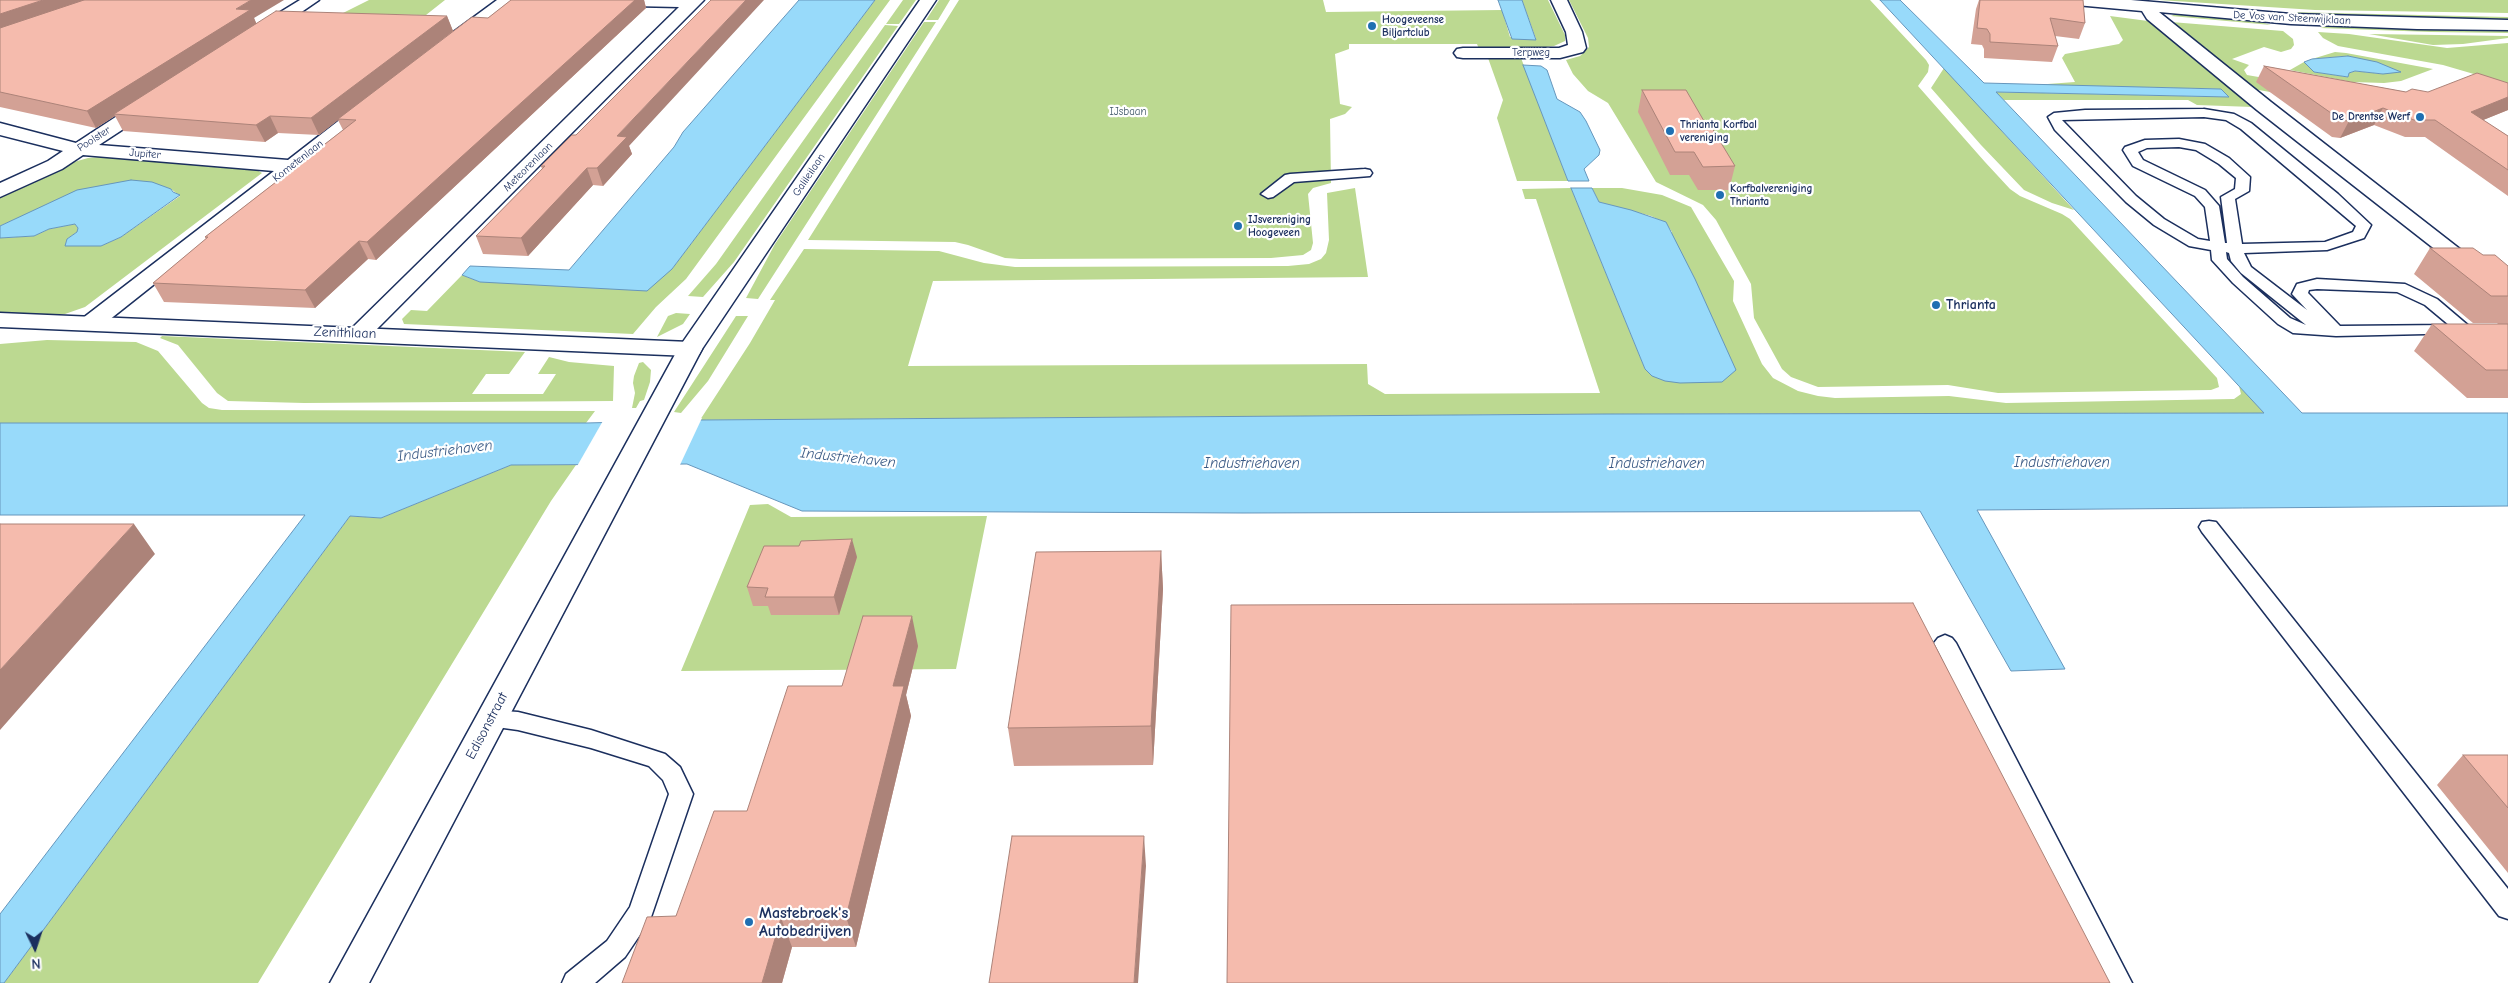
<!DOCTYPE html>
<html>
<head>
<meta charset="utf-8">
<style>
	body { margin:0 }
	#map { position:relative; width:2508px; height:983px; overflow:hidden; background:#fff; font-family:"Comic Neue",sans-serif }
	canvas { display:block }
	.north { position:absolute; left:10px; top:923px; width:50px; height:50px; -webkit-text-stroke:4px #fff; paint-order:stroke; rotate:176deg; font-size:14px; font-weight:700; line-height:20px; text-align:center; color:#1b2f5e }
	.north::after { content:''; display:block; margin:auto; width:18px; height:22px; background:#1b2f5e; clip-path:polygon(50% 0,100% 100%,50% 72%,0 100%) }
</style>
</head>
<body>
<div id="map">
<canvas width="2508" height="983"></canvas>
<div class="north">N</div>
</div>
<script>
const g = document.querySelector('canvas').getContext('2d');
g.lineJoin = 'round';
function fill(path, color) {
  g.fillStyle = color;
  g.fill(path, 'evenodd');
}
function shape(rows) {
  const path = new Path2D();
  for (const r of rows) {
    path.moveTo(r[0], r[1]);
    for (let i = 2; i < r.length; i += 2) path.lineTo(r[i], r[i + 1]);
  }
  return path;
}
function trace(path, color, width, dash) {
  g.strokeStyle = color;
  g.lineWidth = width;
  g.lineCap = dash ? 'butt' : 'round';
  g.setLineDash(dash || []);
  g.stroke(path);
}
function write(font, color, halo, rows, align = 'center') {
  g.font = font + ' "Comic Neue",sans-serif';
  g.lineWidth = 4.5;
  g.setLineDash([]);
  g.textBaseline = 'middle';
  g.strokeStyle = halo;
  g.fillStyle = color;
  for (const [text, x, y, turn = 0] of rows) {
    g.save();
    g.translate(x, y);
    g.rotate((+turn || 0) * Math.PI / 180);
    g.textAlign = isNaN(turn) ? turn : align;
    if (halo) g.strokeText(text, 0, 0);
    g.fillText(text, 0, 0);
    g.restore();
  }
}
const green = shape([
	[369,0,445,0,426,15,341,14],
	[875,0,890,0,686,279,656,307,633,334,404,324,402,319,411,310,427,311,462,275,480,282,672,269],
	[903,0,916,0,899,24,886,24],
	[939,0,950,0,938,20,926,20],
	[959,0,1323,0,1326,12,1502,10,1510,37,1536,39,1522,0,1548,0,1565,35,1565,41,1554,46,1538,48,1479,49,1477,44,1349,44,1349,49,1335,54,1340,104,1352,107,1345,114,1330,119,1331,183,1313,188,1308,194,1313,243,1311,250,1303,255,1271,258,1020,259,1005,258,968,245,955,242,808,240],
	[1569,0,1870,0,1926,60,1929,65,1928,72,1918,86,1985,162,2010,189,2020,196,2062,214,2070,219,2217,378,2219,387,2211,390,1998,393,1948,385,1818,387,1791,377,1782,369,1754,318,1751,284,1716,220,1703,205,1656,182,1608,103,1588,91,1573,74,1566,60,1580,56,1589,47,1588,38],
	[2159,0,2508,0,2508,13,2315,10],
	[2288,12,2508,17,2508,21,2291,15],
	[2176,14,2253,20,2271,25,2171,16],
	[2110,16,2148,21,2253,107,2197,105,2188,100,2004,100,1996,92,2229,97,2221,89,2034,85,2075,82,2062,58,2065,54,2119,44,2123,40],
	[924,22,936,22,758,299,746,298,775,244],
	[2171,22,2283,31,2293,39,2294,45,2291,49,2281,52,2264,47,2232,59,2249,65,2244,70,2247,75,2299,84,2287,95,2253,89],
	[885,25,898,26,734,262,703,297,688,296,716,264],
	[2333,25,2508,29,2508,33,2431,32,2320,28],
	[2318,32,2349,34,2447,48,2508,43,2508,84,2443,65,2338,46,2323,38],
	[2369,34,2508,36,2508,38,2463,44,2433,45],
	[2335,52,2346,53,2433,69,2401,81,2384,83,2352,82,2290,70,2304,62,2314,72,2348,77,2349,73,2355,71,2383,74,2348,56,2312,59],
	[1488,58,1521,58,1568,181,1517,181,1497,118,1503,100],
	[1944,68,2074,210,2052,203,2024,190,1981,145,1931,88],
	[99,157,255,169,262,173,85,307,65,314,0,314,0,238,34,236,49,229,75,224,78,228,77,232,67,239,66,246,101,246,121,237,180,196,171,189,162,186,15,219,0,226,0,197,67,164,88,158],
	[1355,188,1368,277,933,281,908,366,1367,364,1368,384,1385,394,1600,393,1536,199,1525,199,1522,189,1571,188,1645,369,1672,232,1666,223,1651,216,1599,202,1592,188,1622,188,1662,195,1691,207,1734,281,1733,301,1762,364,1773,378,1798,391,1818,396,1835,398,1949,396,2006,403,2234,399,2241,394,2239,386,2265,413,1606,414,700,420,750,343,775,300,770,300,804,249,939,251,984,263,1015,267,1288,266,1309,264,1321,259,1326,253,1329,240,1327,193],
	[676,313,690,314,683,324,657,337,668,316],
	[736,316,748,316,708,381,681,413,674,412],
	[162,336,525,352,509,374,486,374,472,394,543,394,556,374,538,374,549,357,569,362,614,366,613,401,304,403,228,401,217,393,178,345,160,338],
	[47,340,136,342,158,351,202,403,209,408,222,410,595,411,586,423,0,423,0,344],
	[643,362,651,370,650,382,644,400,640,401,636,408,632,408,635,393,633,383,634,376,639,363],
	[511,465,576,465,551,501,258,983,4,983,350,516,381,518],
	[768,504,791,517,987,516,956,669,681,671,750,505]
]);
const water = shape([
	[799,0,875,0,672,269,647,291,480,282,462,275,470,266,569,270,674,147,683,132,799,0],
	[1498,0,1522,0,1536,40,1512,39,1498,0],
	[1880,0,1900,0,1984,83,2221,89,2229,97,1996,92,2302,413,2508,413,2508,506,1977,510,2065,669,2011,671,1920,511,1242,513,802,511,687,464,511,465,381,518,350,516,4,983,0,983,0,914,305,515,0,515,0,423,586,423,700,420,1606,414,2264,413,1880,0],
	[2348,56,2377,62,2401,72,2383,74,2355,71,2349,73,2348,77,2314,72,2304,62,2312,59,2348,56],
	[1523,65,1541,66,1547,70,1557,99,1580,112,1586,121,1600,150,1599,155,1584,169,1589,181,1568,181,1523,65],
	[131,180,152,182,171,189,173,192,180,195,121,237,101,246,65,246,67,239,77,232,78,228,75,224,49,229,34,236,0,238,0,226,77,190,131,180],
	[1571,188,1592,188,1599,202,1631,210,1666,222,1695,279,1736,370,1722,382,1680,383,1665,381,1652,376,1645,369,1571,188]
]);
const pier = shape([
	[702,418,679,467,576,468,604,419]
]);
const service = shape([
	[2204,109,2234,114,2251,123,2338,194,2371,225,2364,238,2327,250,2244,253,2251,267,2307,310,2292,294,2297,284,2317,279,2405,284,2437,299,2470,327,2472,330,2470,333,2336,336,2293,333,2278,324,2233,283,2212,260,2211,250,2189,246,2154,225,2126,202,2055,130,2048,117,2054,113,2085,110,2204,109],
	[2204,117,2226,120,2241,129,2356,226,2353,232,2325,242,2242,244,2235,199,2249,191,2250,177,2229,158,2205,144,2179,139,2145,140,2125,147,2123,150,2133,166,2195,196,2205,207,2210,241,2198,239,2164,219,2136,196,2062,120,2204,117],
	[2179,147,2196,150,2219,164,2236,178,2235,189,2221,197,2227,243,2225,243,2219,206,2205,190,2143,160,2138,152,2147,148,2179,147],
	[2226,252,2229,253,2231,261,2241,273,2306,325,2290,318,2243,277,2227,259,2226,252],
	[2317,289,2397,292,2425,305,2449,325,2340,326,2308,293,2309,290,2317,289],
	[1365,169,1370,170,1372,173,1370,176,1294,182,1273,197,1268,198,1261,194,1285,175,1290,174,1365,169],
	[2209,521,2216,522,2508,889,2508,919,2499,916,2202,532,2199,527,2202,522,2209,521],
	[1945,635,1952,638,1956,643,2132,983,2105,983,1934,643,1938,638,1945,635],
	[490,710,518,712,591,730,665,754,680,767,693,794,650,920,625,957,595,983,562,983,566,974,607,941,630,907,669,794,663,780,649,766,591,748,518,730,482,725,479,719,482,713,490,710]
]);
const minor = shape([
	[300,0,319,0,268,35,256,35,254,31,256,27,300,0],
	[497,0,515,0,460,44,448,44,446,40,448,36,497,0],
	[577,0,704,0,367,339,359,341,351,339,347,334,351,329,679,7,585,5,577,0],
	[1551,0,1567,0,1582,32,1586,48,1583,52,1560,58,1463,58,1457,57,1454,53,1457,49,1463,48,1559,48,1568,45,1566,32,1551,0],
	[2068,0,2131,0,2291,14,2508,20,2508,30,2417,29,2291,24,2159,12,2271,102,2483,267,2480,272,2472,274,2464,272,2257,110,2147,19,2142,11,2076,5,2068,0],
	[150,97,157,99,159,103,157,107,99,145,288,160,364,101,371,99,378,101,380,105,99,328,91,330,83,328,79,323,83,318,274,171,83,155,62,169,0,197,0,183,48,161,63,151,0,135,0,123,76,143,143,99,150,97]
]);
const tertiary = shape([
	[0,313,690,342,699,344,702,349,699,354,690,356,0,327,0,313]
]);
const secondary = shape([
	[920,0,936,0,702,349,369,983,330,983,678,349,920,0]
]);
const wall = shape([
	[0,0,254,18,256,23,447,16,453,31,488,18,511,0,644,0,646,8,376,260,368,259,315,308,164,302,153,283,206,239,205,237,343,130,338,120,319,135,278,133,265,142,123,131,115,116,96,128,0,107],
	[1979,0,2083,0,2085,23,2079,39,2055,36,2058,46,2052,62,1984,58,1984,49,1982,45,1971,44,1976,9],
	[2264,66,2406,92,2428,92,2508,83,2508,110,2483,120,2508,136,2508,196,2425,137,2405,137,2374,125,2340,138,2332,137,2256,82],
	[1642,90,1708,128,1735,166,1729,190,1698,190,1689,175,1670,175,1638,112],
	[629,146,632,154,603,186,593,185,528,256,483,254,476,236,542,169,541,166],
	[2430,248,2483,255,2508,266,2508,398,2467,398,2414,351,2432,324,2497,324,2498,323,2473,323,2414,274],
	[1161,551,1163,589,1153,765,1014,766,1008,728],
	[857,557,839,615,771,615,768,606,753,606,747,587],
	[918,646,906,695,911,716,856,947,792,947,782,983,622,983,676,916,842,686],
	[2463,755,2508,755,2508,873,2437,785]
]);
const shadedWall = shape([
	[43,0,96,0,0,33,0,14],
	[251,0,284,0,254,18,257,25,114,114,115,116,96,128,87,111,236,9],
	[635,0,644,0,646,8,376,260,367,242],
	[746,0,764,0,629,146,632,154,603,186,597,168,617,136],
	[447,16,453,31,319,135,311,118],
	[2508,97,2508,110,2461,129,2471,112],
	[2383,108,2374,125,2340,138,2349,121],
	[270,116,278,133,265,142,256,125],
	[587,168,593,185,528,256,521,238],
	[359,241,368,259,315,308,305,290],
	[134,524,155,554,0,730,0,670],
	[852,539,857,557,839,615,834,597],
	[1161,551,1163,589,1153,765,1151,726],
	[912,616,918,646,906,695,911,716,856,947,846,917,893,686],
	[1144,836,1146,866,1138,983,1134,983],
	[781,918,792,947,782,983,762,983]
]);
const building = shape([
	[0,0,43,0,0,14,0,0],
	[84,0,251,0,236,9,250,10,87,111,0,92,0,28,84,0],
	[511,0,635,0,367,242,359,241,305,290,153,283,208,237,205,237,356,120,338,119,472,17,488,18,511,0],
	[711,0,746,0,617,136,627,137,597,168,587,168,521,238,476,236,545,166,541,166,572,135,576,135,711,0],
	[1980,0,2083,0,2085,23,2050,18,2058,46,1990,42,1990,34,1987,29,1977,28,1980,0],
	[276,11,447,16,311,118,270,116,256,125,114,114,276,11],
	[2264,66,2406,92,2412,89,2428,92,2477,73,2508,83,2508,97,2471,112,2508,136,2508,170,2435,120,2414,120,2383,108,2349,121,2341,120,2264,66],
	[1642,90,1686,90,1708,128,1712,128,1735,166,1703,167,1694,152,1675,152,1642,90],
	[2430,248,2473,248,2483,255,2495,255,2508,266,2508,296,2491,296,2430,248],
	[2432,324,2508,324,2508,370,2486,370,2432,324],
	[0,524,134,524,0,670,0,524],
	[852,539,834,597,765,597,768,588,747,587,764,546,799,546,801,541,852,539],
	[1161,551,1151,726,1008,728,1036,552,1161,551],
	[1913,603,2110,983,1227,983,1231,605,1913,603],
	[863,616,912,616,893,686,904,686,846,917,781,918,762,983,622,983,647,917,676,916,714,811,747,811,788,686,842,686,863,616],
	[2463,755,2508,755,2508,808,2463,755],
	[1012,836,1144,836,1134,983,989,983,1012,836]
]);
const markers = [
	[1372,26,5,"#1f6fb2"],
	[2420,117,5,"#1f6fb2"],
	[1670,131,5,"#1f6fb2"],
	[1720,195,5,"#1f6fb2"],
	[1238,226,5,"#1f6fb2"],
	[1936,305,5,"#1f6fb2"],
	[749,922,5,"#1f6fb2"]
];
const farStreetnames = [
	["De Vos van Steenwijklaan",2292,18,3],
	["Terpweg",1531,53],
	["Poolster",94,139,-33],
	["Jupiter",145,154,5],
	["Kometenlaan",298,161,-38],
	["Meteorenlaan",528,167,-45],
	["Galileilaan",809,175,-56]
];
const farPoinames = [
	["Hoogeveense",1382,20],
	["Biljartclub",1382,33],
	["De Drentse Werf",2410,117,"right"],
	["Thrianta Korfbal",1680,125],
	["vereniging",1680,138],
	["Korfbalvereniging",1730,189],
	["Thrianta",1730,202],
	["IJsvereniging",1248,220],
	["Hoogeveen",1248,233]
];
const farParknames = [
	["IJsbaan",1128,112]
];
const poiNames = [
	["Thrianta",1946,305]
];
const streetNames = [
	["Zenithlaan",345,333,2],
	["Edisonstraat",487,726,-62]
];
const waterNames = [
	["Industriehaven",445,451,-7],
	["Industriehaven",848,458,6],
	["Industriehaven",2062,463],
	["Industriehaven",1252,464],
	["Industriehaven",1657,464]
];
const nearPoinames = [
	["Mastebroek's",759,913],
	["Autobedrijven",759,931]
];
fill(green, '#bcd991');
fill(water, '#98dafa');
trace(water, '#6696bc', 1);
fill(pier, '#fff');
trace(service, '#1b2f5e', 3);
trace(minor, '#1b2f5e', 3);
trace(tertiary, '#1b2f5e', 3);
trace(secondary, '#1b2f5e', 3);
fill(service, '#fff');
fill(minor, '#fff');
fill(tertiary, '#fff');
fill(secondary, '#fff');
fill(wall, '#d3a195');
fill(shadedWall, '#ac8379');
fill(building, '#f5bbad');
trace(building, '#ac8379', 1);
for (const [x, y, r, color] of markers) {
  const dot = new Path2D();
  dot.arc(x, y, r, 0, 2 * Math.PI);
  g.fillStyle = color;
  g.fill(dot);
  trace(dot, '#fff', 2);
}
write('11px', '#1b2f5e', '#fff', farStreetnames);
write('bold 11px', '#1b2f5e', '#fff', farPoinames, 'left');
write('11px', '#435a6b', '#fff', farParknames);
write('bold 14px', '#1b2f5e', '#fff', poiNames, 'left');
write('14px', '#1b2f5e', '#fff', streetNames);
write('italic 15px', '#3a5a85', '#fff', waterNames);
write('bold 16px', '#1b2f5e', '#fff', nearPoinames, 'left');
</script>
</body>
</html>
